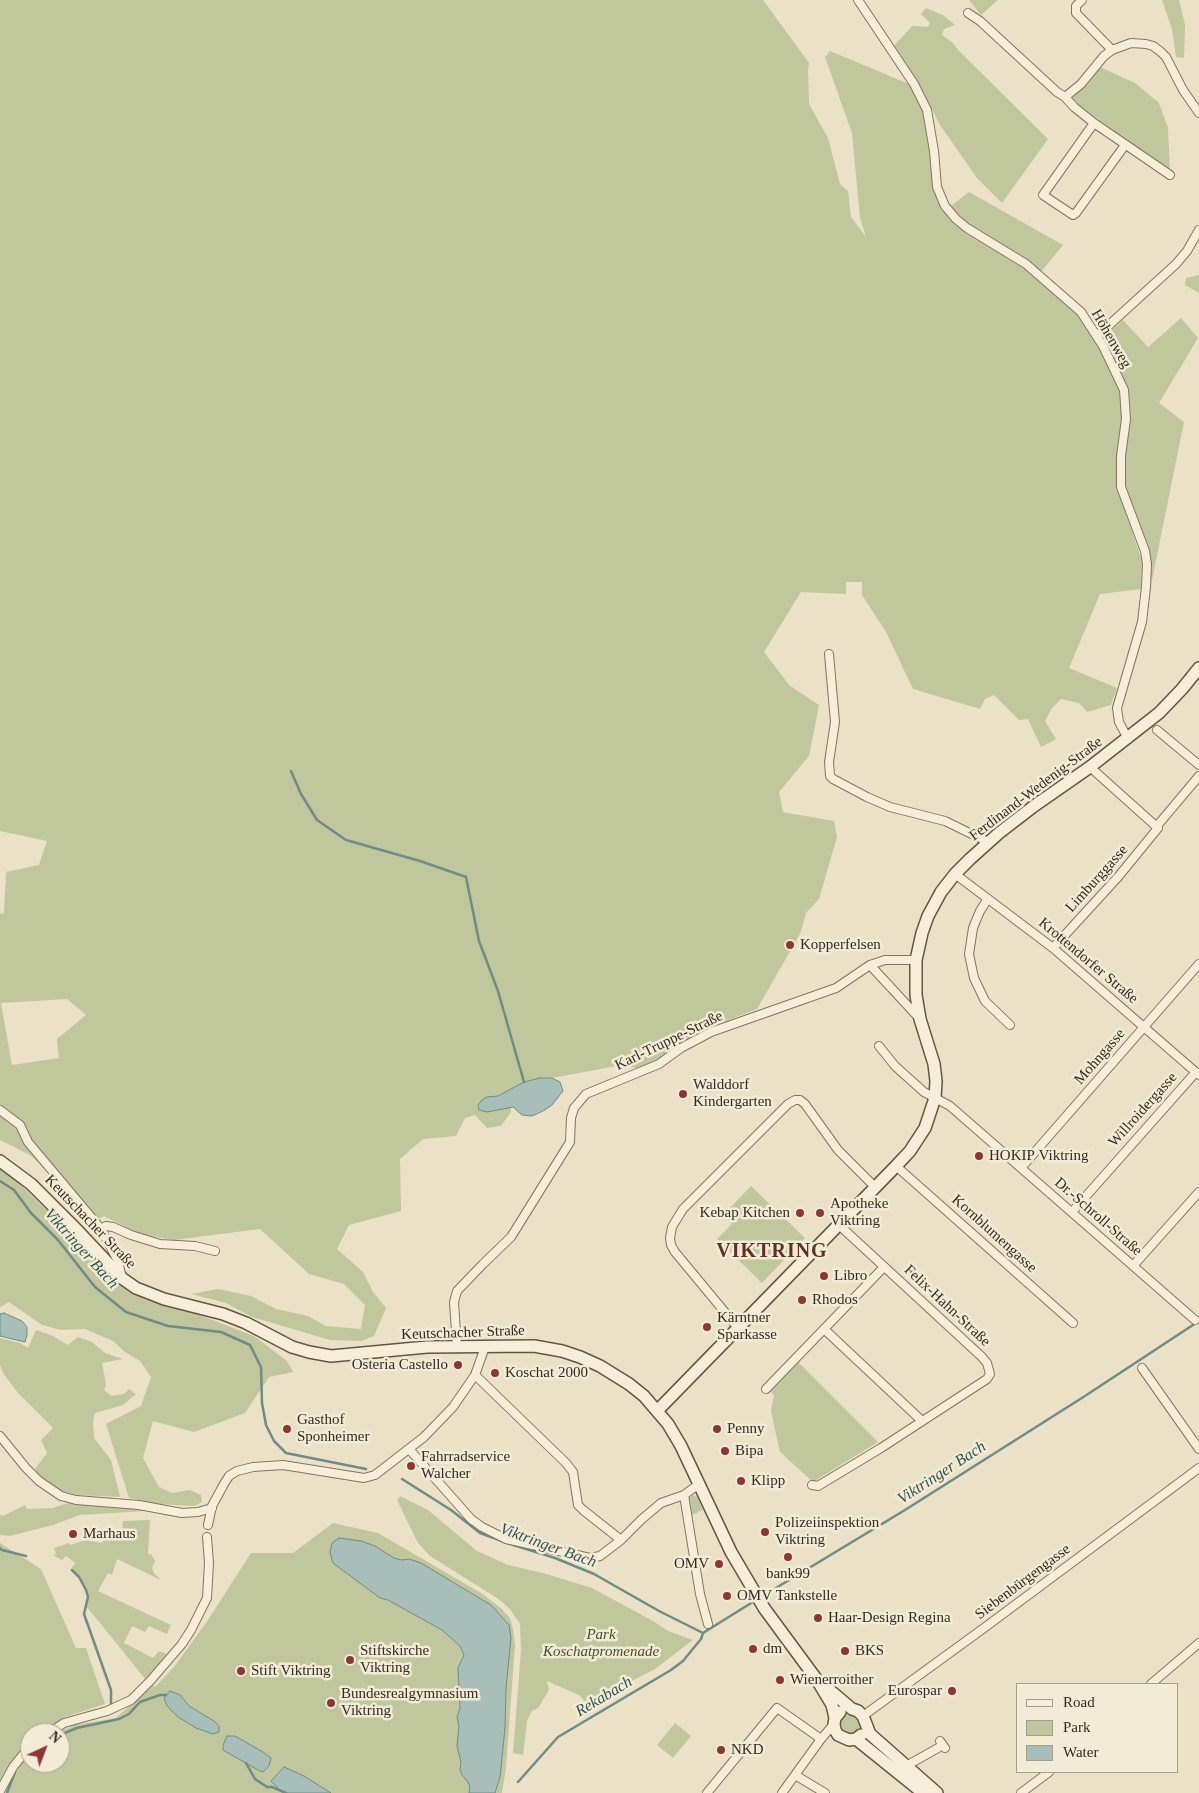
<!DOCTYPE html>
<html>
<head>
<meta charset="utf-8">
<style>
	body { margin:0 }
	#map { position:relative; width:1199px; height:1793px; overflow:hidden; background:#eae1c7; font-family:"Times New Roman",serif }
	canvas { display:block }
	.legend { position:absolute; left:1016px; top:1683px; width:162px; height:90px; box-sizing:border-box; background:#f2ebd6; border:1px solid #a79e8d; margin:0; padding:6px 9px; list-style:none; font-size:15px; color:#362b20 }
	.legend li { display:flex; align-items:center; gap:10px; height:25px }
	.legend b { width:25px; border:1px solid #a79e8d }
	.north { position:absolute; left:20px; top:1723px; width:50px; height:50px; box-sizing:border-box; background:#f2ebd6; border:1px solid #a79e8d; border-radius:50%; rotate:43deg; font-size:14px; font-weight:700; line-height:20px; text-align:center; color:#362b20 }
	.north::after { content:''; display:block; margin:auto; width:18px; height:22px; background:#8e3634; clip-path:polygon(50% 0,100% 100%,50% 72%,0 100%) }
</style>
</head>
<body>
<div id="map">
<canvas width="1199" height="1793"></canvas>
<ul class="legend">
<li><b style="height:6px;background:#f6eed9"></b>Road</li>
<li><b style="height:14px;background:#c1c79c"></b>Park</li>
<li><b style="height:14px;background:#a8beb8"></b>Water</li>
</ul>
<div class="north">N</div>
</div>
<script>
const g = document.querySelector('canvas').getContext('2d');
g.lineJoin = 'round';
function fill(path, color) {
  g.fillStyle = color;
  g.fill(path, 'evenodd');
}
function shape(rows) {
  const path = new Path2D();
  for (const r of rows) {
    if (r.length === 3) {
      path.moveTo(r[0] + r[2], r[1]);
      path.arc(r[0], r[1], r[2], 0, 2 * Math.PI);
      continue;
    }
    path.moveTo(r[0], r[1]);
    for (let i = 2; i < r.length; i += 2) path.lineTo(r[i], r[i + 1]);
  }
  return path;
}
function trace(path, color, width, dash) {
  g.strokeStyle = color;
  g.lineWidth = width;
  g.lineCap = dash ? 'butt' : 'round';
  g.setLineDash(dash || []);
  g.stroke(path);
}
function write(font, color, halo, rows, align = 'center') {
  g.font = font + ' "Times New Roman",serif';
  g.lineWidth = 5;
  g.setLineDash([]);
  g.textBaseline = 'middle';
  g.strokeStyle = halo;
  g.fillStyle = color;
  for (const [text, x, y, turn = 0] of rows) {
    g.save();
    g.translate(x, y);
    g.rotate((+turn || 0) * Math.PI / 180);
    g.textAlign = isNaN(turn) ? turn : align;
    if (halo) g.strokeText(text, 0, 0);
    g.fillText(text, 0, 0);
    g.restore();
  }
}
const green = shape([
	[0,0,763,0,809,63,808,70,809,104,828,138,840,184,848,191,851,217,866,237,860,218,852,133,825,57,830,51,909,84,920,105,926,121,933,188,937,200,949,218,966,233,1025,269,1075,312,1096,340,1109,367,1120,393,1122,414,1116,466,1117,487,1142,561,1141,589,1100,594,1069,668,1117,688,1111,705,1087,712,1079,703,1061,699,1052,708,1045,721,1056,739,1041,747,1028,719,1019,720,994,695,985,699,980,709,913,689,886,632,862,595,862,582,846,582,846,594,801,592,764,652,790,686,819,705,809,756,779,792,783,812,834,821,837,837,819,899,806,913,800,934,757,1009,713,1026,641,1069,622,1065,552,1078,540,1078,510,1096,511,1112,501,1126,487,1128,475,1115,465,1118,456,1136,423,1139,400,1159,401,1211,349,1225,337,1249,363,1272,373,1292,386,1308,374,1336,361,1341,330,1340,252,1317,226,1303,191,1294,218,1289,251,1296,276,1309,308,1316,326,1326,361,1329,365,1305,344,1284,309,1274,260,1229,174,1240,139,1234,104,1216,96,1220,87,1209,30,1155,0,1140,0,914,4,913,6,872,39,865,47,841,0,831],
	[67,999,86,1015,57,1039,59,1058,12,1065,1,1003],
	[969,0,998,0,981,15],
	[1162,0,1179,0,1185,25,1184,58,1176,57,1172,29],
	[926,8,943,15,955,25,944,29,942,35,953,43,958,50,1048,139,1002,203,977,178,940,125,923,92,893,47,912,26,928,27,930,23,921,14],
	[1100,67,1135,83,1159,103,1168,128,1170,173,1073,100,1072,96,1086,84],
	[969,192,1063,245,1041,272,1019,255,964,221,951,206],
	[1199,275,1199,293,1185,285,1186,278],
	[1181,318,1198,338,1159,403,1184,422,1149,595,1150,559,1130,505,1124,477,1124,456,1130,413,1128,392,1118,367,1105,341,1106,335,1123,320,1148,347],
	[0,1169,13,1177,44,1208,63,1223,119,1284,254,1336,287,1361,293,1372,269,1377,245,1413,194,1432,153,1421,143,1458,159,1487,172,1493,190,1490,201,1495,202,1502,195,1506,158,1504,129,1498,106,1424,141,1406,151,1377,140,1361,125,1352,113,1341,85,1329,61,1330,42,1325,9,1302,0,1307],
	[751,1186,805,1238,762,1283,717,1239,732,1224,723,1215],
	[36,1330,51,1335,68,1345,78,1337,92,1342,105,1353,123,1359,102,1363,106,1385,104,1390,112,1396,124,1394,129,1389,136,1394,123,1405,95,1413,93,1421,94,1438,111,1460,120,1497,77,1495,62,1491,42,1478,35,1469,47,1453,41,1440,53,1428,18,1393,3,1373,0,1365,0,1338,20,1343,28,1348],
	[798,1362,878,1442,813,1482,780,1452,771,1411,774,1395,768,1389],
	[693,1495,697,1497,703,1510,692,1515,689,1498],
	[400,1496,428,1510,477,1551,508,1565,543,1573,592,1588,653,1621,668,1631,693,1640,655,1669,630,1682,608,1698,591,1707,579,1695,547,1681,549,1690,538,1708,532,1711,527,1721,523,1755,513,1753,521,1650,520,1624,510,1609,497,1598,430,1556,418,1543,397,1500],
	[68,1503,146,1510,145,1511,80,1515,53,1525,10,1536,0,1535,0,1514,2,1516,7,1514,25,1505,27,1509,52,1508],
	[150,1520,148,1554,151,1554,155,1561,152,1568,154,1573,161,1580,117,1559,112,1575,108,1573,98,1591,171,1625,167,1634,149,1626,145,1632,132,1626,124,1643,153,1658,159,1651,167,1654,146,1680,87,1607,89,1597,85,1585,72,1568,75,1563,66,1556,62,1560,53,1555,56,1554,54,1548,69,1543,70,1545,86,1540,102,1543,109,1529,122,1531,123,1521],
	[333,1523,378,1533,481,1593,502,1609,510,1618,513,1629,515,1646,506,1767,502,1793,5,1793,25,1756,30,1752,30,1763,60,1763,60,1733,58,1733,74,1725,116,1718,153,1685,155,1687,174,1667,208,1620,251,1553,293,1553],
	[0,1543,41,1569,76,1648,86,1648,105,1704,65,1717,42,1733,30,1733,30,1741,8,1765,0,1780],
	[851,1724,10],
	[675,1723,691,1736,673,1758,657,1745]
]);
const water = shape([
	[540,1078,552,1078,560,1082,563,1091,552,1105,543,1111,532,1116,522,1115,513,1107,487,1112,479,1110,478,1105,482,1100,487,1097,498,1096,524,1082,540,1078],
	[4,1313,22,1321,27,1327,27,1335,25,1342,0,1336,0,1314,4,1313],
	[339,1538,361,1541,375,1546,394,1558,402,1560,409,1559,421,1563,491,1605,509,1625,511,1638,506,1688,505,1728,500,1777,495,1793,469,1793,470,1787,468,1782,462,1775,460,1770,461,1762,457,1746,459,1726,457,1717,460,1708,458,1668,464,1655,460,1646,442,1630,388,1600,380,1598,333,1563,330,1552,332,1543,339,1538],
	[170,1691,180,1695,189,1706,214,1721,219,1726,219,1732,213,1734,196,1728,178,1717,167,1706,164,1698,170,1691],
	[227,1736,235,1736,263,1752,271,1758,269,1766,263,1772,258,1770,223,1750,223,1745,227,1736],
	[284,1767,304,1776,331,1793,283,1793,271,1781,284,1767]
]);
const stream = shape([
	[291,771,301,794,317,820,346,840,420,861,466,877,479,941,498,991,524,1082],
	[0,1181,14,1190,31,1213,58,1240,95,1287,126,1312,168,1326,221,1332,250,1345,261,1367,262,1403,266,1425,274,1441,286,1453,366,1469],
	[402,1479,451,1510,480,1533,502,1541],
	[507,1543,555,1558,594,1574,659,1611,703,1633,756,1600],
	[0,1548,2,1550,26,1556],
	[72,1570,79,1577,86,1590,88,1597,84,1614,111,1690,111,1705],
	[761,1597,905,1510,1085,1396,1199,1321],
	[60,1735,77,1728,119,1719,129,1714,140,1702,160,1695,166,1695],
	[22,1761,30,1754],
	[246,1763,255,1779,267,1787,272,1787,286,1793],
	[518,1782,558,1737,671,1670,683,1661,701,1639,703,1633],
	[7,1793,15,1772]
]);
const street = shape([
	[858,0,914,84,927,110,934,151,937,187,945,206,956,219,967,228,1026,264,1081,312,1103,346,1124,390,1126,419,1121,456,1121,487,1145,551,1147,564,1146,587,1142,622,1117,708,1119,722,1128,739],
	[1082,0,1076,6,1076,13,1112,50],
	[968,13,980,21,1057,92,1065,97,1081,84,1104,56,1112,50,1131,43,1146,44,1153,46,1161,52,1166,57,1183,90,1199,113],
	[1065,97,1074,107,1094,123,1170,175],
	[1094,123,1043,195,1073,215,1076,213,1125,145],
	[1097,336,1176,264,1187,251,1199,230],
	[829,654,835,722,829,762,830,776,833,779,867,797,890,807,945,821,988,842],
	[1157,730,1199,765],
	[1157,826,1199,776],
	[955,874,1053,948,1199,1075],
	[987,900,980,911,973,928,969,954,974,978,985,1001,1010,1025],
	[1053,948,1118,877,1158,828,1090,767],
	[870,965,885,960,916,960],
	[879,1046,895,1066,924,1092,950,1106,1195,1320],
	[0,1110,20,1125,28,1142,101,1229],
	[896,1166,1073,1323],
	[1021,1168,1199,964],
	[1072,1212,1196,1072],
	[1133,1266,1199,1192],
	[122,1277,117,1259,101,1229,106,1226,113,1227,131,1235,160,1244,195,1246,215,1251],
	[738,1328,675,1252,671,1245,670,1238,672,1227,683,1209,788,1104,795,1100,800,1100,805,1104,838,1150,876,1188],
	[824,1329,922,1421],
	[457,1347,454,1302,457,1291,483,1264,511,1237,570,1142,571,1118,574,1108,586,1094,659,1064,681,1048,711,1032,836,988,870,965,920,1019],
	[1142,1368,1199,1449],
	[475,1375,566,1463,573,1472,578,1505,583,1510,621,1540],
	[766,1389,884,1267],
	[0,1436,26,1468,39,1481,61,1496,76,1500,139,1505,182,1513,198,1512,212,1508],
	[409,1449,471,1519,482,1527,506,1539,590,1558,600,1556,621,1540,642,1519,661,1503,684,1495,699,1484],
	[812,1485,818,1486,881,1448,987,1379,990,1374,987,1363,982,1357,839,1225],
	[684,1495,700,1594,708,1624],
	[208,1525,212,1506,224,1484,229,1476,237,1471,253,1467,283,1465,364,1478,375,1475,424,1437,453,1407,475,1375,485,1347],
	[1151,1684,1199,1643],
	[863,1716,984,1628,1199,1468],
	[49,1733,64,1723,107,1711,131,1700,151,1680,182,1644,191,1630,207,1598,209,1563,207,1537],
	[940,1741,945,1748],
	[906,1766,938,1748],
	[795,1775,825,1793],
	[0,1791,13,1767,30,1746],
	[707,1793,777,1708,821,1739],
	[782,1793,821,1739,834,1724],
	[1021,1793,1049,1772]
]);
const secondary = shape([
	[0,1161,31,1184,78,1231,123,1279,136,1288,164,1299,223,1314,246,1323,292,1347,309,1352,331,1356,427,1347,534,1346,562,1351,580,1357,600,1366,629,1384,644,1396,668,1424,681,1446,731,1552,764,1608,817,1680,832,1705,835,1718],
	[658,1410,896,1166,910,1151,925,1128,935,1098,936,1081,934,1064,920,1019,916,995,916,960,922,933,928,916,941,892,955,874,970,859,999,833,1034,806,1090,767,1159,713,1182,689,1199,668],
	[826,1687,852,1709,858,1711,863,1716,870,1734,937,1793],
	[840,1712,835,1718,834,1724,835,1730,838,1735,849,1740,856,1739,861,1735],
	[856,1739,923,1793]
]);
const markers = [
	[790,945,5,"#8e3634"],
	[683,1094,5,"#8e3634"],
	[979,1156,5,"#8e3634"],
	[800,1213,5,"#8e3634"],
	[820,1213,5,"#8e3634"],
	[824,1276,5,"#8e3634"],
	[802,1300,5,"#8e3634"],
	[707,1327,5,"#8e3634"],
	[458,1365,5,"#8e3634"],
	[495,1373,5,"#8e3634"],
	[287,1429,5,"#8e3634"],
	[717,1429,5,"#8e3634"],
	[725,1451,5,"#8e3634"],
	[411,1466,5,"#8e3634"],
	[741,1481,5,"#8e3634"],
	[765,1532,5,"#8e3634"],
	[73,1534,5,"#8e3634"],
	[788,1557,5,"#8e3634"],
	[719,1564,5,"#8e3634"],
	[727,1596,5,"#8e3634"],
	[818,1618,5,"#8e3634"],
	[753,1649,5,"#8e3634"],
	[845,1651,5,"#8e3634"],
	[350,1660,5,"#8e3634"],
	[241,1671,5,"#8e3634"],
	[780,1680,5,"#8e3634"],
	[952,1691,5,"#8e3634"],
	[331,1703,5,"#8e3634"],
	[721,1750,5,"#8e3634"]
];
const streetNames = [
	["Höhenweg",1111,339,60],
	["Ferdinand-Wedenig-Straße",1036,789,-37],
	["Limburggasse",1097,879,-48],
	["Krottendorfer Straße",1088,961,40],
	["Karl-Truppe-Straße",669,1041,-26],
	["Mohngasse",1100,1057,-49],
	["Willroidergasse",1143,1110,-48],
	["Dr.-Schroll-Straße",1098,1217,41],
	["Keutschacher Straße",90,1222,46],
	["Kornblumengasse",994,1234,42],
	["Felix-Hahn-Straße",947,1306,43],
	["Keutschacher Straße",463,1333,-2],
	["Siebenbürgengasse",1023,1582,-37]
];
const poiNames = [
	["Kopperfelsen",800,945],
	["Walddorf",693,1085],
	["Kindergarten",693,1102],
	["HOKIP Viktring",989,1156],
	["Apotheke",830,1204],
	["Viktring",830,1221],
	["Kebap Kitchen",790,1213,"right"],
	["Libro",834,1276],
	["Rhodos",812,1300],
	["Kärntner",717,1318],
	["Sparkasse",717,1335],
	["Osteria Castello",448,1365,"right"],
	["Koschat 2000",505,1373],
	["Gasthof",297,1420],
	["Sponheimer",297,1437],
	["Penny",727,1429],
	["Bipa",735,1451],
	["Fahrradservice",421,1457],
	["Walcher",421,1474],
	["Klipp",751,1481],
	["Polizeiinspektion",775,1523],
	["Viktring",775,1540],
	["Marhaus",83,1534],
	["OMV",709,1564,"right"],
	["bank99",788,1574,"center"],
	["OMV Tankstelle",737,1596],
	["Haar-Design Regina",828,1618],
	["dm",763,1649],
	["Stiftskirche",360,1651],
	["Viktring",360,1668],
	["BKS",855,1651],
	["Stift Viktring",251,1671],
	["Wienerroither",790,1680],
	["Eurospar",942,1691,"right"],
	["Bundesrealgymnasium",341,1694],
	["Viktring",341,1711],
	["NKD",731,1750]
];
const parkNames = [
	["Park",601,1635],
	["Koschatpromenade",601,1652]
];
const waterNames = [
	["Viktringer Bach",81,1249,48],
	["Viktringer Bach",942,1473,-33],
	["Viktringer Bach",548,1546,20],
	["Rekabach",604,1697,-31]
];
const districtNames = [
	["VIKTRING",772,1252]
];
fill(green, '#c1c79c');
fill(water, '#a8beb8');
trace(water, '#6f8c86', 1);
trace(stream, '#6f8c86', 2.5);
trace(street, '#84745e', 10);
trace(secondary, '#665541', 14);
trace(street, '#f6eed9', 8);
trace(secondary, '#f6eed9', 11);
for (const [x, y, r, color] of markers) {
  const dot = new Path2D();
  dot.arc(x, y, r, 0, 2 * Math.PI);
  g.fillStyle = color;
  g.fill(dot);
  trace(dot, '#f2ebd6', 2);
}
write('15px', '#362b20', '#f2ebd6', streetNames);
write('15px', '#362b20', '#f2ebd6', poiNames, 'left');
write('italic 15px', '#455029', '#f2ebd6', parkNames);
write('italic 16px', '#315453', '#f2ebd6', waterNames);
g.letterSpacing = '1px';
write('bold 20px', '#5f3224', '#f2ebd6', districtNames);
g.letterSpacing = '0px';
</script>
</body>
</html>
